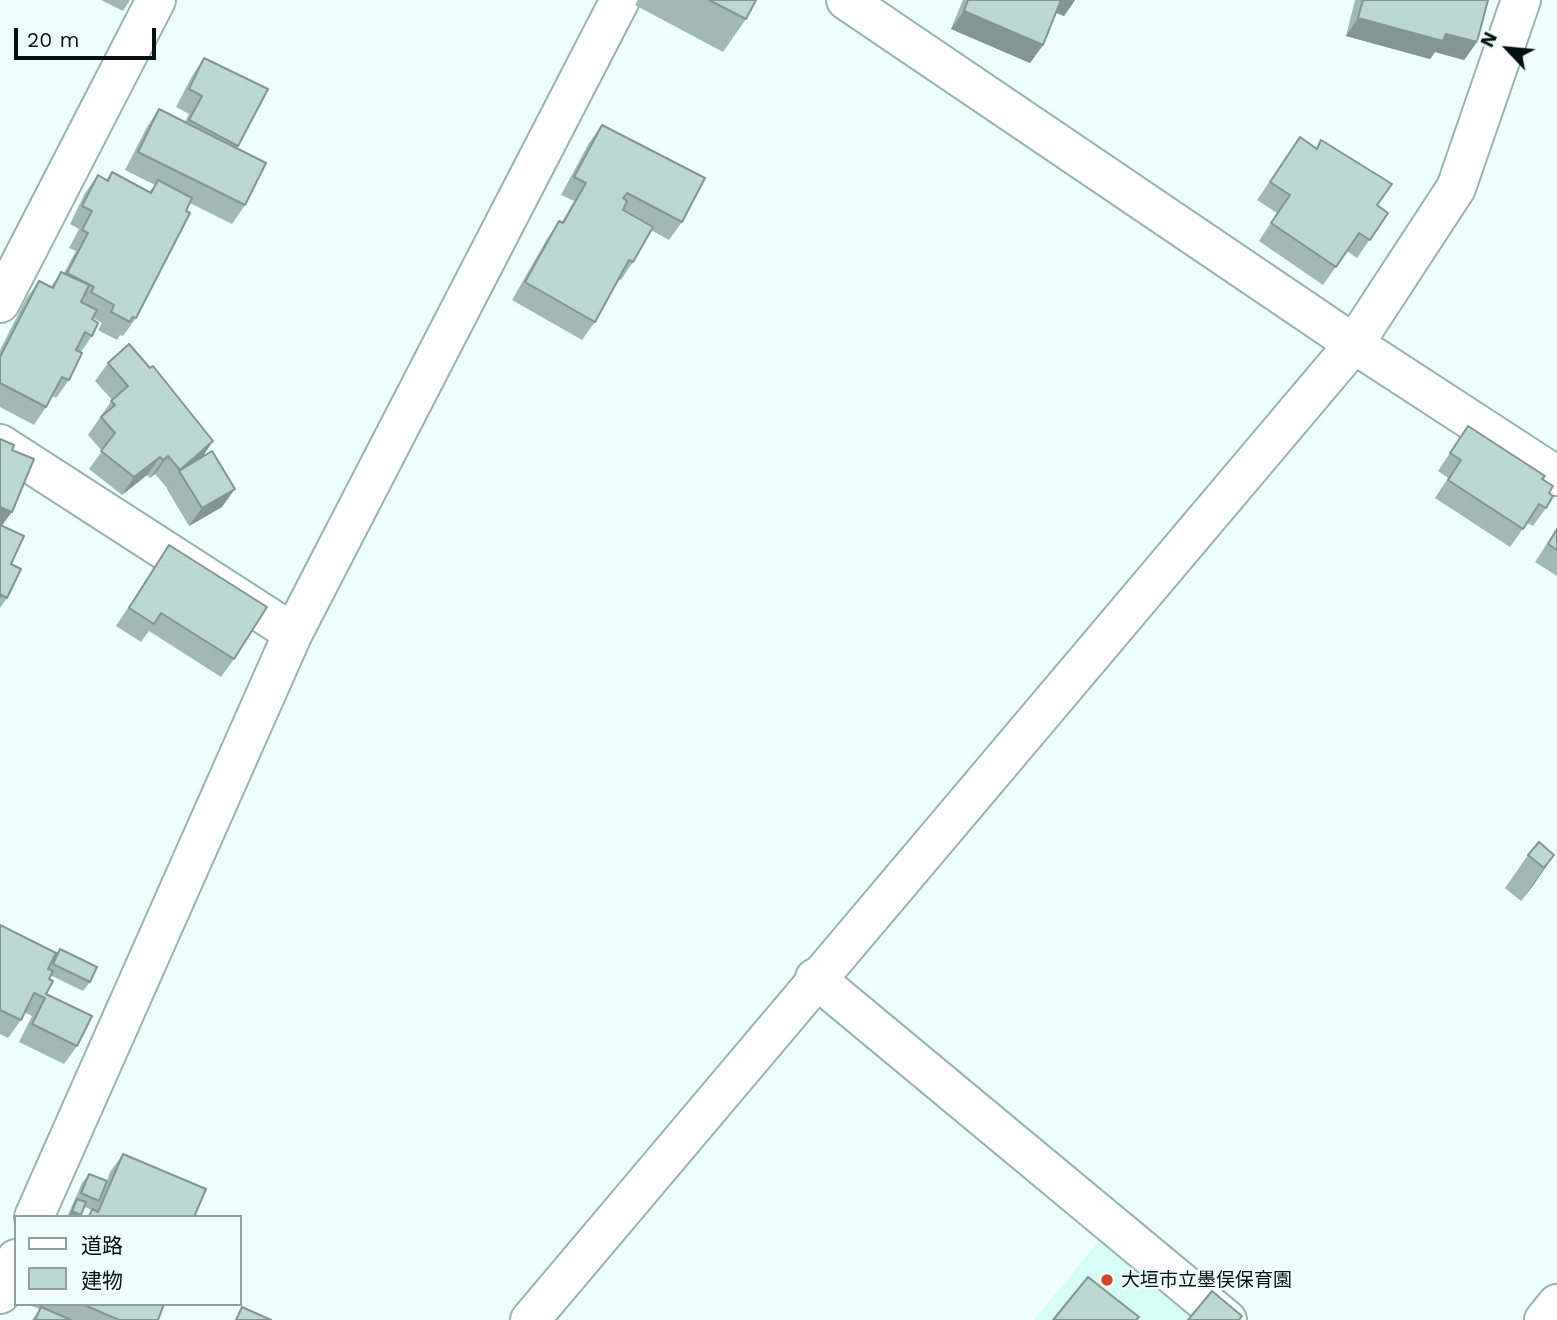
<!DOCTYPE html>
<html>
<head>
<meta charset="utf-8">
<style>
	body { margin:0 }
	#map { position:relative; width:1557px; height:1320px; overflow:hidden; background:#edfefb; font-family:"Work Sans","Noto Sans JP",sans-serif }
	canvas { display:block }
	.legend { position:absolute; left:14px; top:1215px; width:228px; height:91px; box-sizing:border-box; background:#edfefb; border:2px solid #919f9d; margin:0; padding:9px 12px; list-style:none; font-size:21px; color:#07110f }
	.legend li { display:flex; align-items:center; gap:14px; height:35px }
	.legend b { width:35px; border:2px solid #919f9d }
	.north { position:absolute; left:1473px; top:14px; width:70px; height:70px; -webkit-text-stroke:5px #edfefb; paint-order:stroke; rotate:296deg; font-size:19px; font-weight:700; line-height:28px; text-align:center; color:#07110f }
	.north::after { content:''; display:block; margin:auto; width:24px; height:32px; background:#07110f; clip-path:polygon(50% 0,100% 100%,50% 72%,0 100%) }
	.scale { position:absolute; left:14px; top:28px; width:142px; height:32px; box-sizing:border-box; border:4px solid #07110f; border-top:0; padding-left:9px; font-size:21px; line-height:24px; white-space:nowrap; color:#07110f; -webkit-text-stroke:5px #edfefb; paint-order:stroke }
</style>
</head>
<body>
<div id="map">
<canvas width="1557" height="1320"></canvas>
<ul class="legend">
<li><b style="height:9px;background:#fff"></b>道路</li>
<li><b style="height:19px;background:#bbd7d2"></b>建物</li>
</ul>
<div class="north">N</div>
<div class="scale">20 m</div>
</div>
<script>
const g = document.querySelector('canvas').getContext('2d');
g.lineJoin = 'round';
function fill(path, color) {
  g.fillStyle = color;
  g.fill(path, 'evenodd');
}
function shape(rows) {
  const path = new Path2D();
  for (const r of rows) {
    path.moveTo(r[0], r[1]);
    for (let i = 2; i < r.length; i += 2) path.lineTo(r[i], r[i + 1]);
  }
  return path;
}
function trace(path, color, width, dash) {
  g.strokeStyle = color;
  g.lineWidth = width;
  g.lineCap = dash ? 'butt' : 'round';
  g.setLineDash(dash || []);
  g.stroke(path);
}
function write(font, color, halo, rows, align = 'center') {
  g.font = font + ' "Work Sans","Noto Sans JP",sans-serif';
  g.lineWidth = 5;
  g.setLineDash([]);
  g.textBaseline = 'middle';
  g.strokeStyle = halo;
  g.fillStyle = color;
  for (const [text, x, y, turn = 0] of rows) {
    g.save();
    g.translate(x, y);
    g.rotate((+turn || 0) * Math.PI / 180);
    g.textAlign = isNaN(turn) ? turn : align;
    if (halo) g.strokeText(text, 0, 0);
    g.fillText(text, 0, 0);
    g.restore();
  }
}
const built = shape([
	[1100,1240,1195,1320,1034,1320]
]);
const minor = shape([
	[846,0,1354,344,1557,476],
	[0,303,156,0],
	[0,444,293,633],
	[815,978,1227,1320],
	[34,1217,293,633,620,0],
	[0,1294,16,1259],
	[530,1320,1354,344,1456,188,1521,0],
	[1544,1320,1557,1304]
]);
const wall = shape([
	[101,0,130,0,123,11],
	[638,0,756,0,746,19,723,52,635,5],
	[963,0,1075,0,1064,16,1056,13,1043,45,1030,63,951,29],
	[1355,0,1488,0,1477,42,1464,60,1435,52,1430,59,1346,36],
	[204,58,268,89,237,148,245,205,232,224,190,203,136,318,123,336,120,335,117,340,98,330,102,323,93,318,92,336,81,352,69,380,56,398,52,396,46,407,34,425,0,407,0,350,26,299,39,281,51,287,61,272,64,273,76,251,69,248,79,229,70,224,85,193,98,175,106,180,112,172,149,192,155,185,125,170,147,127,159,109,185,122,189,114,176,107,192,76],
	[602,125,682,222,669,240,651,230,633,262,621,280,618,279,595,322,582,340,512,300,547,239,559,221,562,222,574,201,561,195,589,143],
	[1300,137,1316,148,1321,140,1377,205,1388,213,1357,258,1347,251,1323,285,1259,241,1277,213,1257,200],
	[108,363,213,441,202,457,222,507,189,526,167,489,167,488,155,474,150,478,147,475,122,495,89,469,102,451,88,435,112,400,95,381],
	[1468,426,1542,480,1549,493,1546,508,1533,526,1527,523,1510,547,1435,498,1448,478,1438,471],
	[0,439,12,450,2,526,11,564,7,598,0,608],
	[1557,528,1557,576,1535,562],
	[169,545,234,659,221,677,149,631,141,642,116,626],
	[1528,855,1554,855,1532,887,1521,901,1505,888],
	[0,925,54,956,60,949,90,982,83,991,50,975,49,979,46,994,77,1046,64,1064,19,1042,32,1016,24,1012,21,1020,8,1038,0,1034],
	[123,1154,194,1217,87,1217,92,1210,85,1207,80,1217,67,1217,82,1183,89,1174,107,1181,110,1172],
	[32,1304,164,1304,158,1320,32,1320,40,1309,31,1306]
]);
const shadedWall = shape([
	[1060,0,1075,0,1064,16,1052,11],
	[964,11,1043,45,1030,63,951,29],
	[1358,18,1446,34,1477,42,1464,60,1435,52,1430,59,1346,36],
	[213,441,201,459,179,471,167,488,180,470],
	[168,456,155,474,150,478,163,460],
	[160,457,147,475,122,495,134,477],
	[235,489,222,507,189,526,202,508],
	[0,507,12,512,0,528],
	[1554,855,1532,887,1521,901,1544,868],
	[72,1211,81,1215,80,1217,68,1217]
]);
const building = shape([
	[709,0,756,0,746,19,709,0],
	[968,0,1061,0,1043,45,964,11,968,0],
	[1363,0,1488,0,1477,42,1446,34,1443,41,1358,18,1363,0],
	[204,58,268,89,238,146,189,120,202,96,189,89,204,58],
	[159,109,266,163,245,205,138,152,159,109],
	[602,125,705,178,682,222,627,193,623,198,627,201,623,210,653,227,633,262,629,260,595,322,525,282,559,221,563,223,586,183,574,177,602,125],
	[1300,137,1317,149,1321,140,1392,184,1377,205,1388,213,1370,240,1359,233,1336,267,1271,223,1290,195,1270,182,1300,137],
	[112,172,151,193,158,180,192,198,186,211,190,213,136,318,132,317,130,322,111,312,114,305,91,292,94,287,67,273,88,233,82,230,92,211,82,206,98,175,108,181,112,172],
	[61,272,89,285,81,302,97,310,92,319,98,323,92,336,85,332,76,350,82,353,69,380,62,377,46,407,0,383,0,357,39,281,53,288,61,272],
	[129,344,150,368,153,366,213,441,180,470,168,456,163,460,160,457,134,477,101,451,115,433,101,417,115,405,111,401,128,386,108,363,129,344],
	[1468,426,1545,476,1542,479,1553,486,1549,493,1553,496,1546,508,1539,504,1523,529,1448,480,1461,460,1450,453,1468,426],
	[0,439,14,445,12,450,34,459,12,512,0,507,0,439],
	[212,451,235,489,202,508,179,471,212,451],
	[0,525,24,536,11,564,21,569,7,598,1,595,0,597,0,525],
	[1557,529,1557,550,1548,544,1557,529],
	[169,545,267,607,234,659,161,613,154,624,129,608,169,545],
	[1539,842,1554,855,1544,868,1528,855,1539,842],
	[0,925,56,953,48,969,53,971,49,979,53,981,46,994,92,1016,77,1046,32,1024,45,998,34,993,21,1020,0,1010,0,925],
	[60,949,97,967,90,982,53,964,60,949],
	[123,1154,206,1189,194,1217,89,1217,92,1209,98,1212,123,1154],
	[89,1174,107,1181,99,1201,81,1193,89,1174],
	[77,1199,86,1202,81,1215,72,1211,77,1199],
	[1088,1277,1139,1317,1136,1320,1053,1320,1088,1277],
	[1212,1291,1242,1316,1239,1320,1188,1320,1212,1291],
	[82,1304,164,1304,158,1320,119,1320,82,1304],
	[41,1307,71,1320,35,1320,41,1307],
	[242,1307,271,1320,236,1320,242,1307]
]);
const markers = [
	[1107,1280,7,"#d2472c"]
];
const poiNames = [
	["大垣市立墨俣保育園",1121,1280]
];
fill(built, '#d5fcf5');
trace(minor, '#98b4af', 42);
trace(minor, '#fff', 38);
fill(wall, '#a1b9b5');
fill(shadedWall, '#839693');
fill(building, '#bbd7d2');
trace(building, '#839693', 2);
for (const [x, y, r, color] of markers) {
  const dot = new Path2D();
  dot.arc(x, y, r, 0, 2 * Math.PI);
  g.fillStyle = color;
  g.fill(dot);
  trace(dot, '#edfefb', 2.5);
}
write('19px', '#07110f', '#edfefb', poiNames, 'left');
</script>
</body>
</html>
